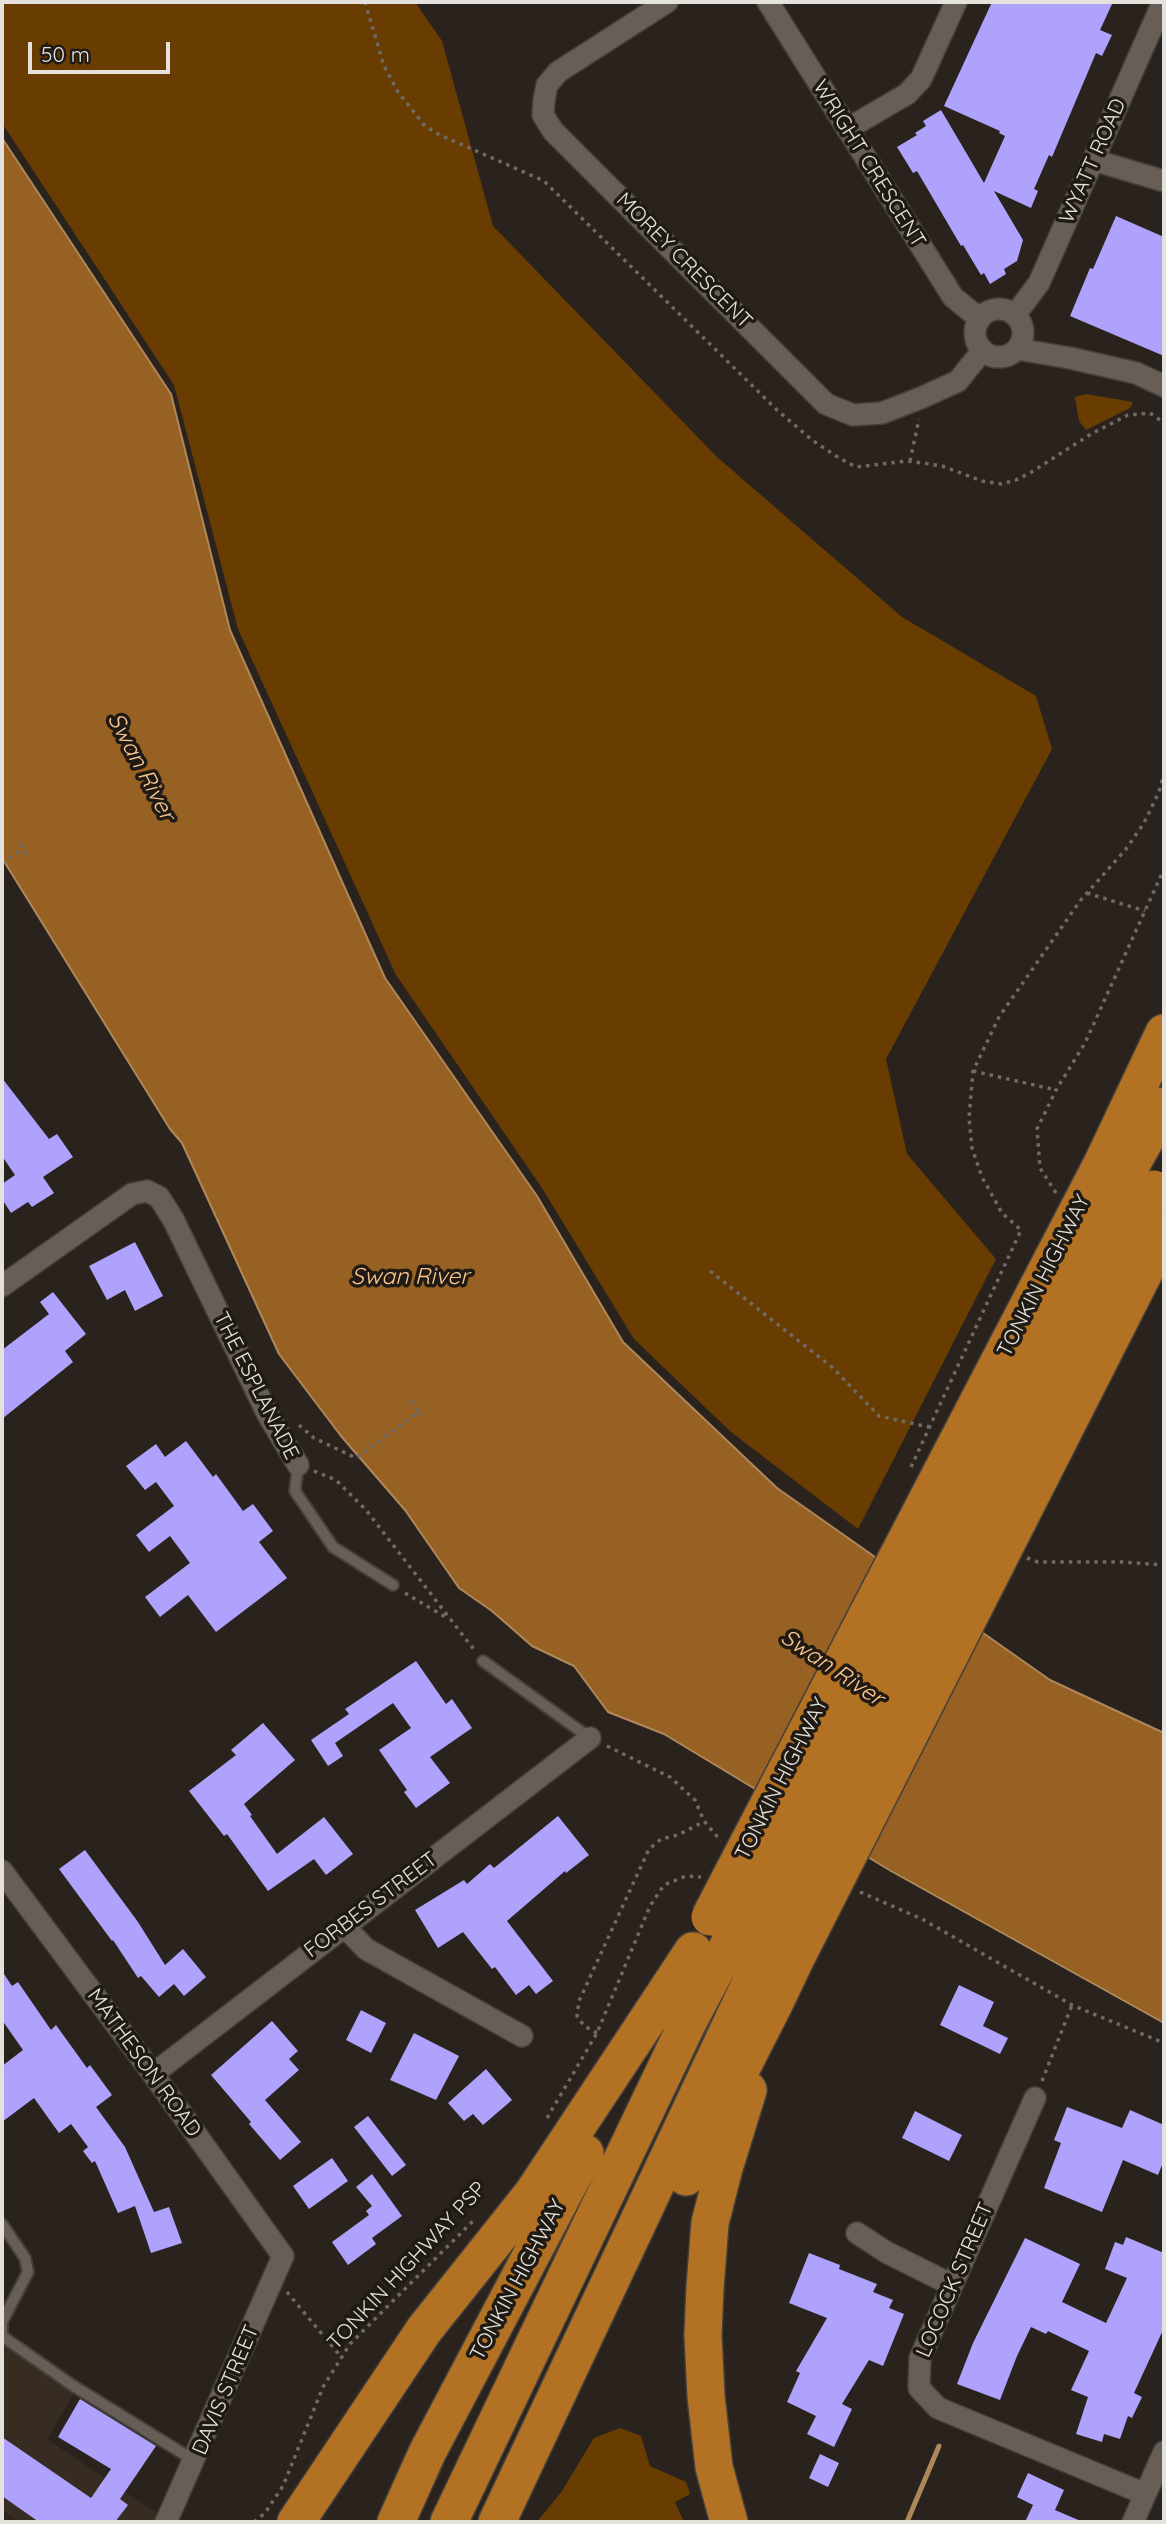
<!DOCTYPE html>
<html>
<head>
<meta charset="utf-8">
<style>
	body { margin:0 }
	#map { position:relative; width:1166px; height:2524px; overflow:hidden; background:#2a231d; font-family:Quicksand,sans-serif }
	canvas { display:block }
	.frame { position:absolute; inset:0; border:4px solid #e5e1dc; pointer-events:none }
	.scale { position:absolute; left:28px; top:42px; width:142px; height:32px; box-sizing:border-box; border:4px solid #e5e1dc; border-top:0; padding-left:9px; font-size:21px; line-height:24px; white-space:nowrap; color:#e5e1dc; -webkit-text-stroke:5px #201a14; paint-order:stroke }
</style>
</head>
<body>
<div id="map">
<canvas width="1166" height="2524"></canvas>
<div class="frame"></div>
<div class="scale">50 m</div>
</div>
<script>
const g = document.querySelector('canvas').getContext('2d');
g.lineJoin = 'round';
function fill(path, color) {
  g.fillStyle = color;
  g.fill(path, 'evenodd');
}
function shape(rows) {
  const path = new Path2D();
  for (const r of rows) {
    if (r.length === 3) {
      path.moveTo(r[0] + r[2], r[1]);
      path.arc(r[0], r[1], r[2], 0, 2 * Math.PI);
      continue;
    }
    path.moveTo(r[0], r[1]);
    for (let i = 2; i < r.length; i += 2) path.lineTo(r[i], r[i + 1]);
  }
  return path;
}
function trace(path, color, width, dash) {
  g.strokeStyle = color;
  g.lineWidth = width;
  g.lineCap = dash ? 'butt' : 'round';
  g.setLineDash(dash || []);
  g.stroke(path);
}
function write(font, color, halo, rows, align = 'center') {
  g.font = font + ' Quicksand,sans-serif';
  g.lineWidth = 7;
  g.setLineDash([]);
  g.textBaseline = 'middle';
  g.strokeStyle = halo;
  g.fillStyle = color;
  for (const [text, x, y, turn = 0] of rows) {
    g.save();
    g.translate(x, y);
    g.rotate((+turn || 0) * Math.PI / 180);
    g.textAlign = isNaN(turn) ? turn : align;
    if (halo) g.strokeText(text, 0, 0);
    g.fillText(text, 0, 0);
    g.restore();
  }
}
const built = shape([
	[2,2343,75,2391,47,2439,167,2520,166,2522,19,2522,2,2510]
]);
const green = shape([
	[2,2,415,2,442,41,493,226,717,457,902,617,1036,696,1052,749,886,1059,907,1154,996,1259,858,1529,731,1432,634,1339,542,1188,396,975,238,629,174,385,2,123],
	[1086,394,1133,402,1130,408,1086,430,1079,421,1075,397],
	[620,2428,641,2436,650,2466,686,2482,690,2494,675,2502,684,2522,537,2522,562,2491,594,2438]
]);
const water = shape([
	[2,138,171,394,230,630,385,978,537,1196,623,1342,777,1488,1050,1680,1164,1733,1164,2023,891,1871,664,1734,608,1712,574,1666,532,1646,492,1611,459,1588,405,1510,341,1436,279,1354,182,1143,170,1129,2,858,2,138]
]);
const stream = shape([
	[907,2522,939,2446]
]);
const building = shape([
	[992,2,1113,2,1100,30,1112,35,1102,56,1096,53,1052,157,1049,155,1034,189,1038,191,1031,208,994,191,1023,240,1017,261,1004,269,1006,274,990,284,984,273,981,275,963,245,961,246,917,171,913,173,897,147,917,135,915,133,926,126,923,121,941,110,984,183,1005,136,999,133,1000,131,944,106],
	[1116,216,1164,237,1164,356,1070,316,1090,268,1093,269],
	[2,1078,49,1139,57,1134,73,1157,43,1177,54,1193,32,1207,28,1202,11,1213,2,1199,2,1184,15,1175,2,1156],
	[135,1242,163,1296,135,1311,125,1290,107,1300,89,1266],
	[53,1292,86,1334,65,1351,73,1362,2,1419,2,1350,49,1314,40,1302],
	[186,1441,213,1477,216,1474,243,1511,253,1504,273,1531,259,1542,287,1578,216,1632,188,1595,160,1617,145,1597,190,1563,170,1536,149,1552,136,1535,174,1506,156,1482,145,1490,126,1466,156,1444,165,1457],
	[416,1661,446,1704,452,1699,472,1728,430,1757,450,1783,416,1808,404,1792,407,1790,379,1750,411,1728,393,1703,335,1743,343,1756,328,1766,311,1740,349,1714,345,1709],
	[263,1723,295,1760,244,1804,252,1815,250,1816,277,1854,324,1817,353,1854,326,1875,314,1859,268,1891,227,1834,224,1836,189,1791,236,1755,231,1750],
	[558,1816,589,1855,566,1873,565,1871,507,1921,553,1981,536,1994,529,1985,516,1995,495,1967,492,1969,463,1932,438,1948,415,1910,464,1880,467,1884,490,1864,494,1868],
	[85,1850,138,1922,165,1965,183,1949,206,1977,184,1996,174,1984,159,1997,141,1976,138,1978,113,1940,112,1941,59,1869],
	[2,1971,12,1986,18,1982,51,2030,56,2025,87,2068,90,2065,112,2095,96,2107,125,2147,154,2212,169,2207,182,2243,151,2253,135,2206,118,2213,95,2161,92,2163,83,2151,88,2147,71,2124,59,2133,34,2098,2,2122,2,2066,23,2050,2,2020],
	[959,1985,994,2002,983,2026,1008,2038,1000,2054,940,2025],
	[361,2010,386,2023,371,2053,346,2040],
	[272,2021,298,2051,289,2059,299,2070,265,2100,301,2142,280,2160,249,2124,251,2122,211,2075],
	[414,2033,459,2056,436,2100,390,2080],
	[486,2069,512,2100,483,2125,473,2114,464,2121,448,2103],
	[1067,2107,1122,2128,1130,2110,1164,2125,1164,2160,1158,2175,1123,2160,1102,2212,1044,2188,1061,2143,1054,2140],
	[915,2111,962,2135,949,2161,902,2138],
	[368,2116,406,2165,392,2176,354,2127],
	[332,2158,348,2181,309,2209,293,2186],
	[372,2174,402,2216,372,2238,376,2244,348,2265,332,2242,369,2215,366,2211,372,2206,356,2187],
	[1126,2237,1164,2253,1164,2328,1134,2393,1142,2397,1132,2418,1128,2416,1120,2439,1104,2434,1102,2442,1076,2434,1088,2397,1071,2390,1089,2351,1048,2331,1046,2334,1031,2327,1017,2356,1000,2400,957,2384,973,2343,1025,2238,1080,2264,1062,2302,1106,2323,1127,2278,1105,2269,1115,2242,1123,2245],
	[809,2253,840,2265,839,2269,877,2284,873,2292,893,2300,889,2308,904,2314,883,2366,869,2360,842,2404,852,2409,834,2447,807,2434,816,2416,787,2402,800,2373,796,2371,827,2318,789,2303],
	[80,2399,156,2446,120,2499,128,2505,115,2522,39,2522,2,2496,2,2437,91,2498,111,2469,58,2437],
	[820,2454,839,2463,828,2487,809,2478],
	[1028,2473,1064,2490,1055,2510,1083,2522,1025,2522,1033,2505,1017,2497]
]);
const path = shape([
	[365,2,384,66,398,92,425,126,438,134,544,181,777,410,812,440,839,458,856,467,907,461,923,463,942,466,982,481,1001,484,1016,480,1030,473,1091,434,1128,415,1150,413,1164,423],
	[910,461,919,419],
	[21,844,27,855],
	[2,863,23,848],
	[1087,893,1145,911],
	[973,1071,1056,1090],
	[1056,1193,1040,1168,1037,1129,1056,1090,1085,1043,1164,869],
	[710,1271,833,1368,879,1416,929,1427],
	[418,1412,424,1418],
	[299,1425,314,1438,356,1458,418,1412,411,1400],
	[911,1467,1021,1230,1002,1213,982,1177,972,1148,969,1118,973,1071,999,1017,1080,901,1126,849,1144,823,1159,792,1164,773],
	[314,1471,336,1480,366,1510,475,1651],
	[1027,1558,1038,1562,1123,1562,1164,1565],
	[405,1593,447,1618],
	[607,1746,670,1777,695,1800,704,1821,721,1841],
	[860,1892,922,1919,1072,2005,1164,2043],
	[597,2033,584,2026,577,2016,579,2001,649,1849,661,1839,678,1835,703,1822],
	[1042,2081,1072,2005],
	[547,2118,597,2033,650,1906,664,1885,686,1876,701,1877],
	[287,2292,342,2358],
	[254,2522,265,2513,283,2486,323,2387,350,2344,474,2220]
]);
const service = shape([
	[298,1465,295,1491,333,1547,393,1585],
	[483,1661,590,1738],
	[2,2224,25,2258,28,2272,2,2322,2,2333],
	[2,2336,72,2385,195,2461]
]);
const minor = shape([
	[667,2,558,72,547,85,544,100,543,115,553,131,826,404,853,415,882,413,923,397,958,381,982,351],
	[768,2,953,297,980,319],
	[847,129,907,94,921,79,956,2],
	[1093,160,1164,181],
	[999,333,24],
	[1015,315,1039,283,1163,2],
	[1017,349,1070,358,1136,373,1164,386],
	[2,1286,132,1194,147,1191,159,1197,173,1219,267,1413,298,1465],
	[2,1871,153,2074,283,2256,166,2522],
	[344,1926,366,1949,522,2036],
	[153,2074,590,1738],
	[1035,2098,920,2358,919,2388,938,2408,1145,2494],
	[857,2233,886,2252,950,2284],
	[1133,2522,1164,2452]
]);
const motorway = shape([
	[1103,1162,1164,1033],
	[1126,1174,1164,1106],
	[686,2177,775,2002,794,1962],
	[296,2522,424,2330,533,2193,693,1951],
	[396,2522,427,2453,585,2153],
	[449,2522,686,2026,736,1931],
	[497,2522,767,1948],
	[729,2522,714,2467,706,2396,703,2335,705,2288,710,2223,724,2168,748,2090]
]);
const motorwayBridge = shape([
	[710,1917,1103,1162],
	[736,1931,1126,1174],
	[767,1948,1154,1189],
	[794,1962,1164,1233]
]);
const streetNames = [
	["WYATT ROAD",1093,161,-66],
	["WRIGHT CRESCENT",869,164,58],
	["MOREY CRESCENT",684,261,45],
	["TONKIN HIGHWAY",1044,1276,-63],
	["THE ESPLANADE",256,1386,63],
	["TONKIN HIGHWAY",782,1779,-63],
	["FORBES STREET",371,1905,-37],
	["MATHESON ROAD",144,2063,54],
	["TONKIN HIGHWAY PSP",407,2266,-47],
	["TONKIN HIGHWAY",518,2280,-62],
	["LOCOCK STREET",955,2280,-67],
	["DAVIS STREET",226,2390,-67]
];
const waterNames = [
	["Swan River",141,767,62],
	["Swan River",410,1277],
	["Swan River",832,1668,34]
];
fill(built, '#372c21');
fill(green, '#693d02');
fill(water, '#976124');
trace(water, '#ae875b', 2);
trace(stream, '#ae875b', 5);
fill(building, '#aea2fc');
trace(service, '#45403a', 14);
trace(minor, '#45403a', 24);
trace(motorway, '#45403a', 40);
trace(path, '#706a65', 3.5, [3.5, 5]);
trace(service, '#665e57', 10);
trace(minor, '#665e57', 21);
trace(motorway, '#b37223', 37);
trace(motorwayBridge, '#45403a', 40, []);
trace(motorwayBridge, '#b37223', 37);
write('21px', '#e5e1dc', '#201a14', streetNames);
write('italic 23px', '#fdc68f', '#201a14', waterNames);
</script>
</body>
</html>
